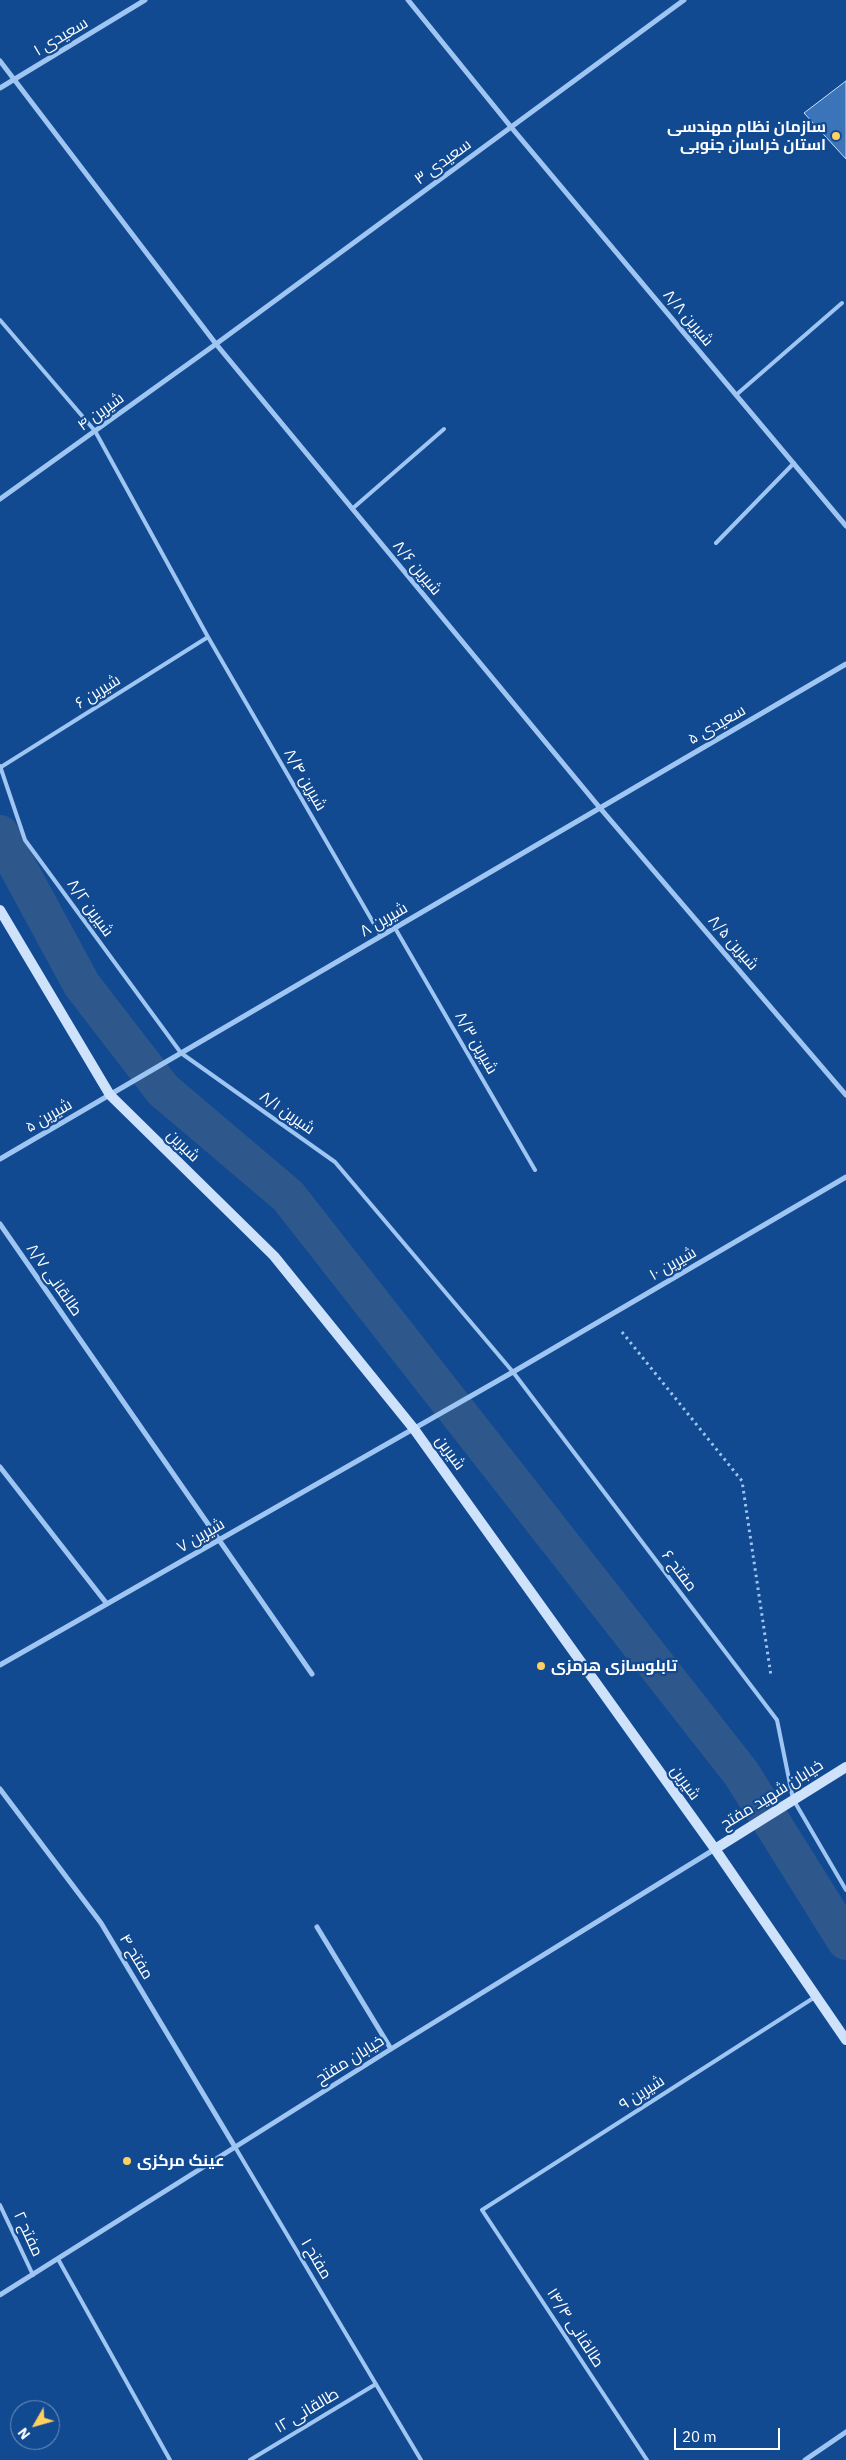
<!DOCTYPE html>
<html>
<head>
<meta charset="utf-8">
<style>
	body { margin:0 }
	#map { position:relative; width:846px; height:2460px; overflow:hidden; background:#124a91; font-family:"IBM Plex Sans",sans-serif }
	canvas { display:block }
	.north { position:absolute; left:10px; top:2400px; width:50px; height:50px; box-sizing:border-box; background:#124a91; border:1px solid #7192bd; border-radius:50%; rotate:232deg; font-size:14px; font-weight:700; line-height:20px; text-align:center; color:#fff }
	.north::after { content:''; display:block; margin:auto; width:18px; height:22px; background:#ffd060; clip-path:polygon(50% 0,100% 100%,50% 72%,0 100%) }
	.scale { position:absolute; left:674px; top:2428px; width:106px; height:22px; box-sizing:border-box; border:2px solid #fff; border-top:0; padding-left:6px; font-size:15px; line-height:18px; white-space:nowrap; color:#fff; -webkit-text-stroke:4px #124a91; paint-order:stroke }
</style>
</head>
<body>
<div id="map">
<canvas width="846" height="2460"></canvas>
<div class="north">N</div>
<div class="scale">20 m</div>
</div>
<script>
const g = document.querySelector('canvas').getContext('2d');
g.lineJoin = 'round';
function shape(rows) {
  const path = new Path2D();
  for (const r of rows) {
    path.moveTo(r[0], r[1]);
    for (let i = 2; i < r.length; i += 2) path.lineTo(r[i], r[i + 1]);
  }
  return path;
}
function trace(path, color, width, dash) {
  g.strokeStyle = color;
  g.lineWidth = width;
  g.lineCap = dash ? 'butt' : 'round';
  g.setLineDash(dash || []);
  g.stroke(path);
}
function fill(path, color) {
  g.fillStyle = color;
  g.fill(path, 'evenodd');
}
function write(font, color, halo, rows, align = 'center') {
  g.font = font + ' "IBM Plex Sans",Cairo,sans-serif';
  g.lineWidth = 4.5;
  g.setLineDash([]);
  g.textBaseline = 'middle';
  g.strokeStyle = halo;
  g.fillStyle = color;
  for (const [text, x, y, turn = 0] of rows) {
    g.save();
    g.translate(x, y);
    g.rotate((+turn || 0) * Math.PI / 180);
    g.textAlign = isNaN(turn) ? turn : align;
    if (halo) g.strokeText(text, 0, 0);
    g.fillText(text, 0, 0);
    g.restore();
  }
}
const canal = shape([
	[0,834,82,985,163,1090,288,1196,741,1773,846,1941]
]);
const building = shape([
	[846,81,846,159,804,113,846,81]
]);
const path = shape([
	[622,1332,742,1481,771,1676]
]);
const lane = shape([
	[0,320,95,431,208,637,381,936],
	[736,395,842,303],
	[352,509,444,429],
	[716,543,794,463],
	[0,766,25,840,181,1053,335,1162,513,1372,777,1720,793,1799,846,1890],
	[1,767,208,637],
	[395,928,535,1170],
	[235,2147,421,2460],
	[0,2205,33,2275],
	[58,2259,170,2460],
	[250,2460,376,2384],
	[647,2460,482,2210,815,1997]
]);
const street = shape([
	[408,0,511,127,846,526],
	[0,61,216,344,600,808,846,1095],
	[0,88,145,0],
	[0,499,216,344,684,0],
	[0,1159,846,664],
	[0,1224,312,1674],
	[0,1467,107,1604],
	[0,1665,513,1372,846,1177],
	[0,1789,101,1923,235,2147],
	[317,1927,391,2049],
	[0,2295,391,2049,715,1849],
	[805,2460,846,2432]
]);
const secondary = shape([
	[0,910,110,1095,274,1256,414,1429,715,1849,846,2040],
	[715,1849,846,1767]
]);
const markers = [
	[836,136,5,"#ffd060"],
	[541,1666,5,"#ffd060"],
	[127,2161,5,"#ffd060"]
];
const streetNames = [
	["سعیدی ۱",61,37,-31],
	["سعیدی ۳",443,162,-36],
	["شیرین ۸/۸",688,318,50],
	["شیرین ۴",101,412,-36],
	["شیرین ۸/۶",417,568,50],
	["شیرین ۶",98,692,-32],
	["سعیدی ۵",717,725,-30],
	["شیرین ۸/۴",305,780,60],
	["شیرین ۸/۲",90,908,54],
	["شیرین ۸",384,920,-30],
	["شیرین ۸/۵",733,943,49],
	["شیرین ۸/۳",476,1043,60],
	["شیرین ۸/۱",287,1113,35],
	["شیرین ۵",49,1116,-30],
	["شیرین",183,1146,44],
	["شیرین ۱۰",673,1264,-30],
	["طالقانی ۸/۷",54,1280,55],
	["شیرین",450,1453,54],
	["شیرین ۷",201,1536,-30],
	["مفتح ۶",679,1571,53],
	["شیرین",685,1783,54],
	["خیابان شهید مفتح",772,1795,-32],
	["مفتح ۴",136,1957,59],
	["خیابان مفتح",350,2060,-32],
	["شیرین ۹",642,2093,-33],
	["مفتح ۲",28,2234,65],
	["مفتح ۱",316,2259,59],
	["طالقانی ۱۴/۴",575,2328,57],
	["طالقانی ۱۲",307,2411,-31]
];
const poiNames = [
	["سازمان نظام مهندسی",826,127,"right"],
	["استان خراسان جنوبی",826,145,"right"],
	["تابلوسازی هرمزی",551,1666],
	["عینک مرکزی",137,2161]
];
trace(canal, '#2e588c', 38);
fill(building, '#3b74b9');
trace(building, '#c6dffd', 1);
trace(path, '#9fc5f2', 3, [2.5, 4]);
trace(lane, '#9fc5f2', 4);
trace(street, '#9fc5f2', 5);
trace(secondary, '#cee2fc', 10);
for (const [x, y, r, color] of markers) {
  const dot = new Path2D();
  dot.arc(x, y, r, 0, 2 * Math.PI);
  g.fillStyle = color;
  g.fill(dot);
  trace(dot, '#124a91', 2);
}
write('16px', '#fff', '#124a91', streetNames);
write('bold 16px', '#fff', '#124a91', poiNames, 'left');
</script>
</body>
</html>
